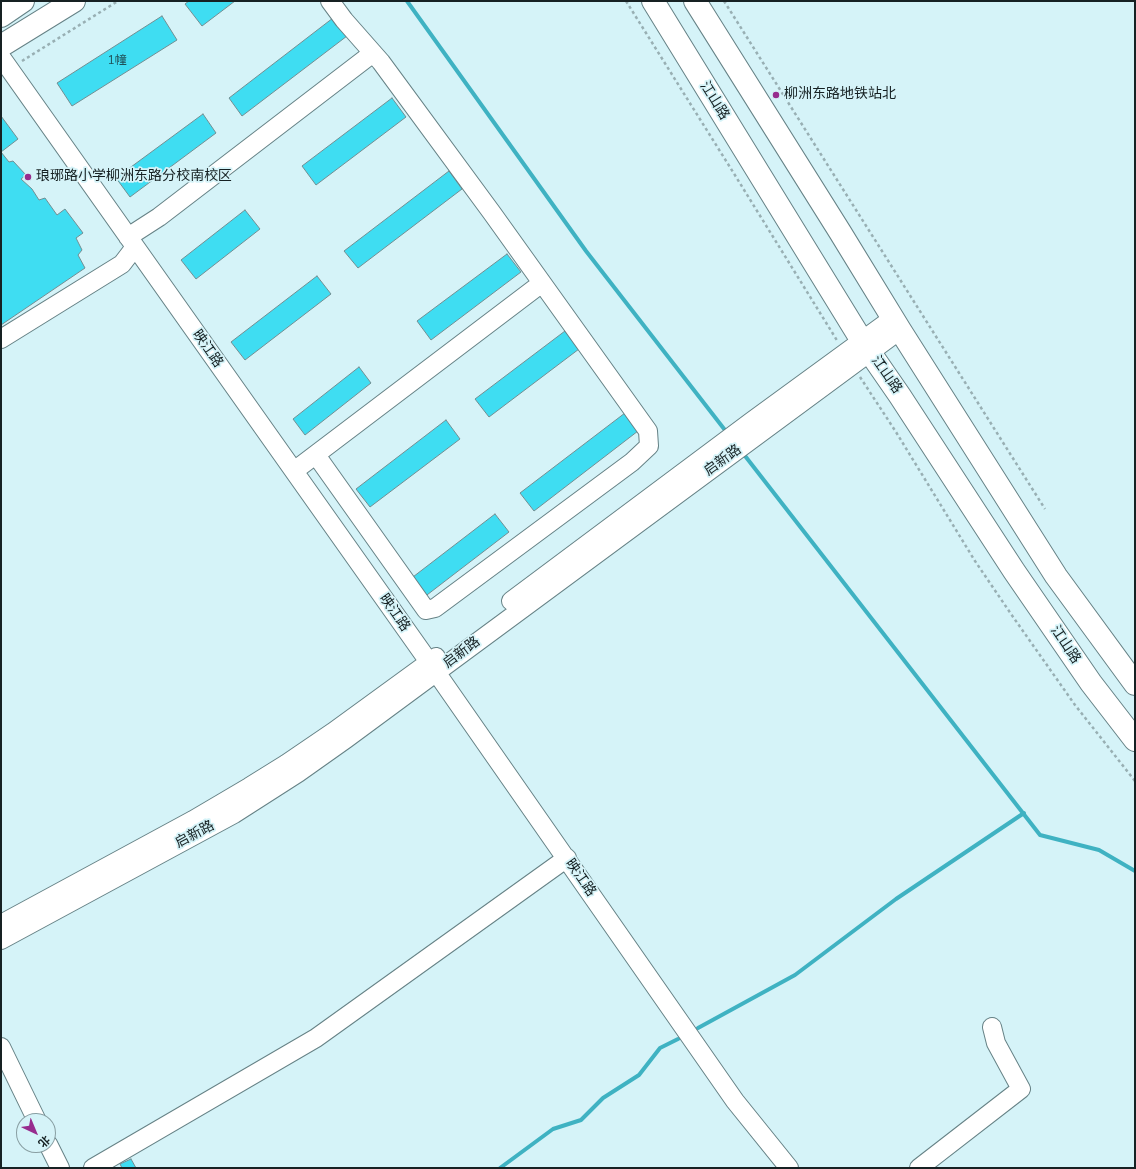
<!DOCTYPE html>
<html>
<head>
<meta charset="utf-8">
<style>
	body { margin:0 }
	#map { position:relative; width:1136px; height:1169px; overflow:hidden; background:#d5f3f8; font-family:"Nunito Sans","Noto Sans SC",sans-serif }
	canvas { display:block }
	.frame { position:absolute; inset:0; border:2px solid #162123; pointer-events:none }
	.north { position:absolute; left:16px; top:1113px; width:40px; height:40px; box-sizing:border-box; background:#d5f3f8; border:1px solid #899fa3; border-radius:50%; rotate:136deg; font-size:11px; font-weight:700; line-height:16px; text-align:center; color:#162123 }
	.north::after { content:''; display:block; margin:auto; width:14px; height:18px; background:#972c8e; clip-path:polygon(50% 0,100% 100%,50% 72%,0 100%) }
</style>
</head>
<body>
<div id="map">
<canvas width="1136" height="1169"></canvas>
<div class="frame"></div>
<div class="north">北</div>
</div>
<script>
const g = document.querySelector('canvas').getContext('2d');
g.lineJoin = 'round';
function shape(rows) {
  const path = new Path2D();
  for (const r of rows) {
    path.moveTo(r[0], r[1]);
    for (let i = 2; i < r.length; i += 2) path.lineTo(r[i], r[i + 1]);
  }
  return path;
}
function trace(path, color, width, dash) {
  g.strokeStyle = color;
  g.lineWidth = width;
  g.lineCap = dash ? 'butt' : 'round';
  g.setLineDash(dash || []);
  g.stroke(path);
}
function fill(path, color) {
  g.fillStyle = color;
  g.fill(path, 'evenodd');
}
function write(font, color, halo, rows, align = 'center') {
  g.font = font + ' "Nunito Sans","Noto Sans SC",sans-serif';
  g.lineWidth = 3.5;
  g.setLineDash([]);
  g.textBaseline = 'middle';
  g.strokeStyle = halo;
  g.fillStyle = color;
  for (const [text, x, y, turn = 0] of rows) {
    g.save();
    g.translate(x, y);
    g.rotate((+turn || 0) * Math.PI / 180);
    g.textAlign = isNaN(turn) ? turn : align;
    if (halo) g.strokeText(text, 0, 0);
    g.fillText(text, 0, 0);
    g.restore();
  }
}
const stream = shape([
	[407,1,586,251,728,434],
	[742,452,1040,835,1099,850,1135,871],
	[698,1028,795,975,896,899,1024,813],
	[500,1168,553,1129,581,1120,603,1098,639,1075,660,1048,678,1039]
]);
const building = shape([
	[189,1,235,1,202,26,185,4,189,1],
	[162,16,177,40,72,106,57,83,162,16],
	[333,18,347,36,242,116,229,98,333,18],
	[392,98,406,117,316,185,302,166,392,98],
	[203,114,216,133,130,197,116,178,203,114],
	[1,116,18,139,1,152,9,162,13,161,26,175,21,179,32,189,39,200,45,198,57,215,65,209,83,233,76,238,82,250,78,255,85,268,1,325,1,116],
	[449,171,462,189,358,268,344,251,449,171],
	[245,210,260,229,196,279,181,260,245,210],
	[507,254,521,272,431,340,417,321,507,254],
	[317,276,331,294,245,360,231,342,317,276],
	[565,331,579,349,489,417,475,399,565,331],
	[359,367,371,383,305,435,293,419,359,367],
	[625,413,638,431,534,511,520,493,625,413],
	[446,420,460,439,370,507,356,489,446,420],
	[495,514,509,532,423,598,409,580,495,514],
	[131,1159,136,1168,122,1168,120,1164,131,1159]
]);
const path = shape([
	[626,1,733,172,838,342],
	[724,1,1045,509],
	[22,61,118,1],
	[860,377,896,432,975,561,1011,614,1075,705,1135,781]
]);
const minor = shape([
	[1,57,429,662,735,1101,789,1168],
	[128,237,159,217,373,53],
	[1,339,122,264,135,247],
	[316,455,426,610,435,608,632,462,649,446,648,431,492,213,381,62,344,20,330,1],
	[294,471,542,283],
	[511,601,752,421,893,318],
	[1,924,193,820,249,787,286,764,333,732,436,657],
	[1,940,234,814,298,773,346,739,900,330],
	[1,1047,37,1121],
	[48,1144,60,1168],
	[93,1168,316,1038,567,858],
	[919,1168,1021,1089,996,1043,992,1027]
]);
const major = shape([
	[653,1,862,341,900,396,1014,571,1091,683,1135,740],
	[695,1,840,232,900,330,1056,576,1135,684],
	[1,16,23,1],
	[1,46,74,1]
]);
const markers = [
	[776,95,4,"#972c8e"],
	[28,177,4,"#972c8e"]
];
const numberNames = [
	["1幢",117,61]
];
const poiNames = [
	["柳洲东路地铁站北",784,95],
	["琅琊路小学柳洲东路分校南校区",36,177]
];
const streetNames = [
	["江山路",714,101,58],
	["映江路",207,349,55],
	["江山路",886,375,55],
	["启新路",723,461,-36],
	["映江路",394,613,55],
	["江山路",1065,645,56],
	["启新路",462,653,-37],
	["启新路",195,835,-28],
	["映江路",580,878,55]
];
trace(stream, '#3fb2c2', 4);
fill(building, '#3fddf2');
trace(building, '#728e92', 1);
trace(minor, '#668286', 20);
trace(major, '#668286', 24);
trace(path, '#98afb3', 2.5, [3, 3]);
trace(minor, '#fff', 18);
trace(major, '#fff', 22);
for (const [x, y, r, color] of markers) {
  const dot = new Path2D();
  dot.arc(x, y, r, 0, 2 * Math.PI);
  g.fillStyle = color;
  g.fill(dot);
  trace(dot, '#d5f3f8', 1.5);
}
write('12px', '#205057', null, numberNames);
write('14px', '#162123', '#d5f3f8', poiNames, 'left');
write('14px', '#162123', '#d5f3f8', streetNames);
</script>
</body>
</html>
